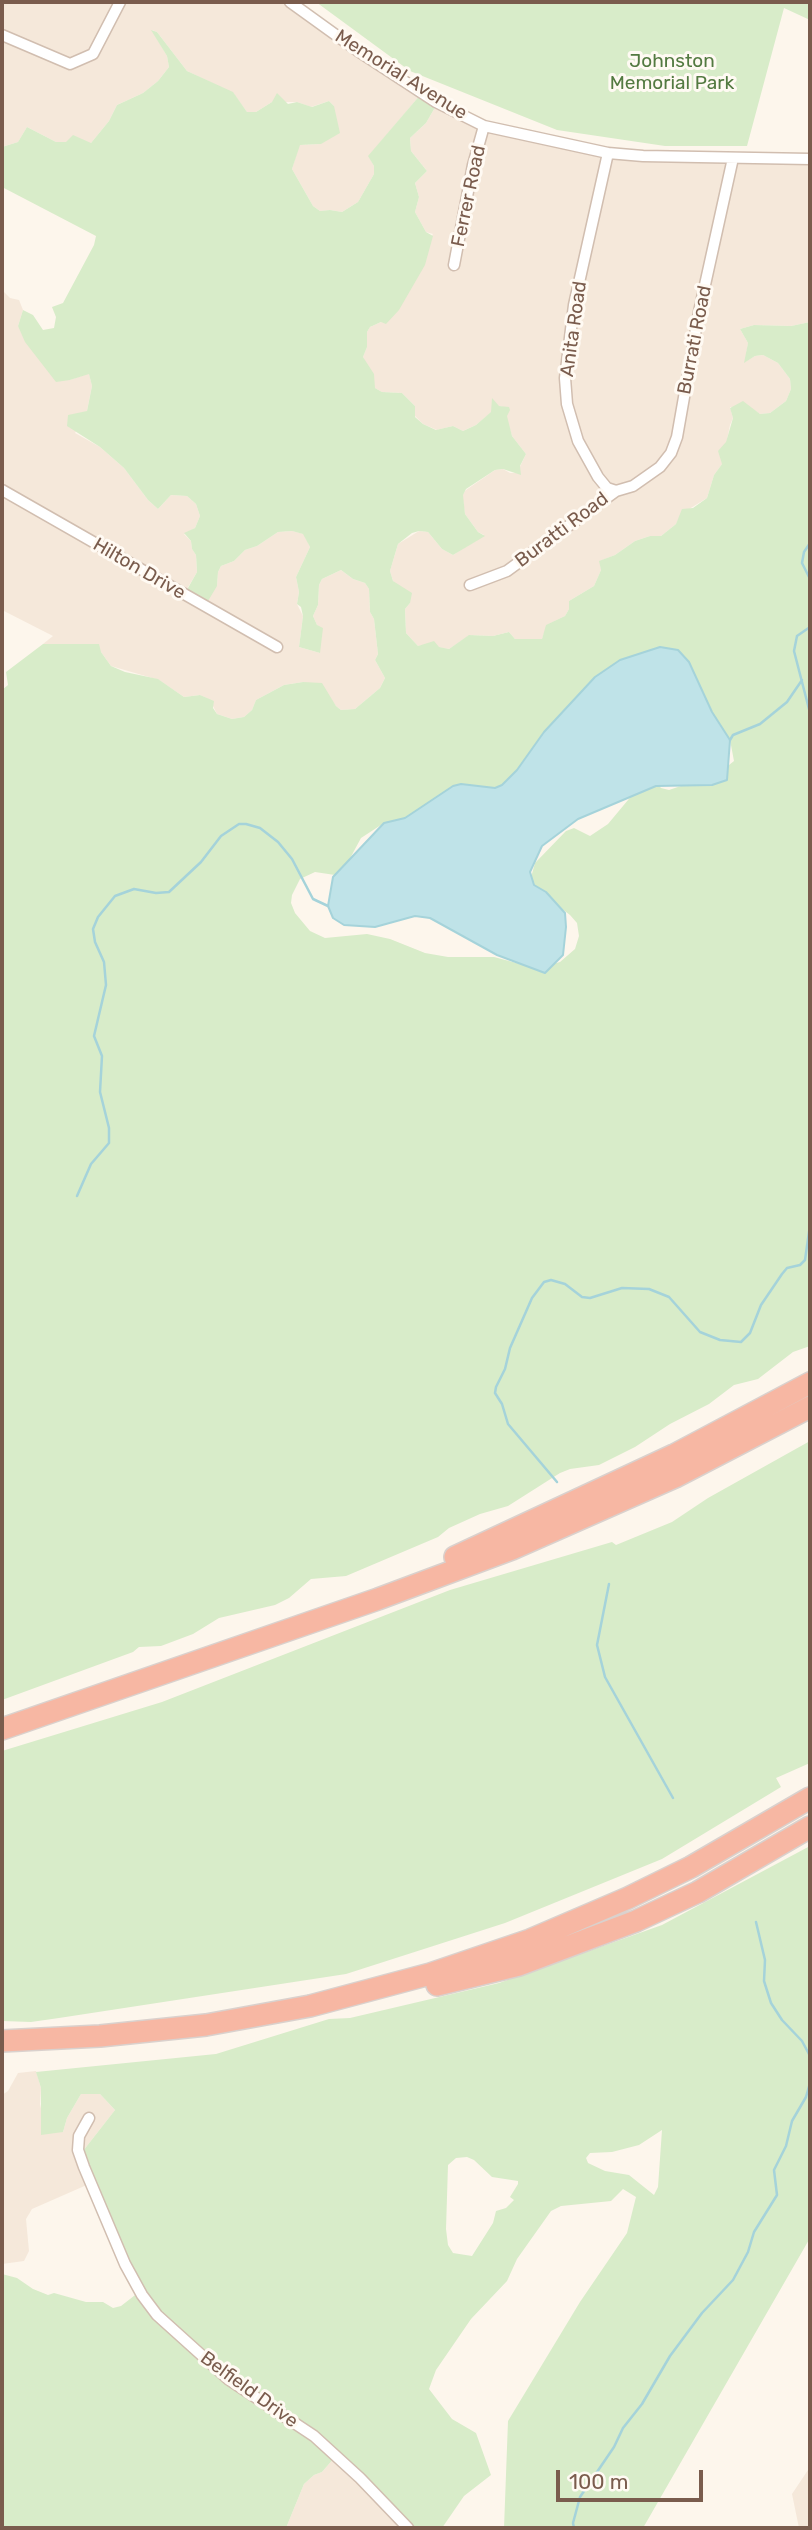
<!DOCTYPE html>
<html>
<head>
<meta charset="utf-8">
<style>
	body { margin:0 }
	#map { position:relative; width:812px; height:2530px; overflow:hidden; background:#fdf6ec; font-family:Rubik,sans-serif }
	canvas { display:block }
	.frame { position:absolute; inset:0; border:4px solid #7a5c4d; pointer-events:none }
	.scale { position:absolute; left:556px; top:2470px; width:147px; height:32px; box-sizing:border-box; border:4px solid #7a5c4d; border-top:0; padding-left:9px; font-size:21px; line-height:24px; white-space:nowrap; color:#7a5c4d; -webkit-text-stroke:5px #fffaf3; paint-order:stroke }
</style>
</head>
<body>
<div id="map">
<canvas width="812" height="2530"></canvas>
<div class="frame"></div>
<div class="scale">100 m</div>
</div>
<script>
const g = document.querySelector('canvas').getContext('2d');
g.lineJoin = 'round';
function fill(path, color) {
  g.fillStyle = color;
  g.fill(path, 'evenodd');
}
function shape(rows) {
  const path = new Path2D();
  for (const r of rows) {
    path.moveTo(r[0], r[1]);
    for (let i = 2; i < r.length; i += 2) path.lineTo(r[i], r[i + 1]);
  }
  return path;
}
function trace(path, color, width, dash) {
  g.strokeStyle = color;
  g.lineWidth = width;
  g.lineCap = dash ? 'butt' : 'round';
  g.setLineDash(dash || []);
  g.stroke(path);
}
function write(font, color, halo, rows, align = 'center') {
  g.font = font + ' Rubik,sans-serif';
  g.lineWidth = 6;
  g.setLineDash([]);
  g.textBaseline = 'middle';
  g.strokeStyle = halo;
  g.fillStyle = color;
  for (const [text, x, y, turn = 0] of rows) {
    g.save();
    g.translate(x, y);
    g.rotate((+turn || 0) * Math.PI / 180);
    g.textAlign = isNaN(turn) ? turn : align;
    if (halo) g.strokeText(text, 0, 0);
    g.fillText(text, 0, 0);
    g.restore();
  }
}
const residential = shape([
	[2,2,289,2,421,94,369,156,374,166,374,174,358,202,342,212,330,210,320,211,313,206,292,169,299,145,321,144,334,106,329,101,311,107,297,102,272,102,256,112,247,112,233,93,187,71,157,32,152,30,167,56,169,67,158,81,143,93,117,105,109,121,91,143,56,142,27,127,18,142,2,147],
	[437,104,483,123,578,149,810,160,810,322,791,326,754,325,740,329,748,343,745,362,755,356,763,355,778,363,790,379,791,389,786,401,770,413,760,414,748,407,730,407,733,418,730,425,722,464,714,475,707,498,681,514,676,524,661,536,650,536,635,541,615,555,600,561,601,570,594,586,569,601,569,609,565,616,547,625,542,639,515,639,509,632,493,636,470,635,449,649,426,645,418,646,406,633,405,609,410,603,393,581,390,571,398,544,419,531,428,532,442,549,453,555,484,535,478,532,465,514,462,495,466,490,495,470,503,469,510,473,517,473,526,454,512,436,503,407,499,406,476,425,463,431,453,426,437,430,423,424,415,416,415,406,402,393,382,392,375,388,363,357,367,347,367,332,370,327,381,322,433,234,426,232,415,212,419,197,415,183,427,171,411,151,410,138,426,123],
	[2,290,10,298,19,300,23,310,18,326,70,380,89,373,92,386,87,411,75,433,100,447,124,468,148,500,158,509,171,495,187,496,196,504,200,516,195,528,184,534,191,541,192,549,196,555,197,572,184,594,217,586,218,572,221,566,234,561,245,550,257,546,278,532,292,531,304,534,310,547,296,577,299,592,297,604,303,616,299,647,320,653,317,625,313,616,318,605,319,585,322,579,341,570,353,579,365,583,369,589,370,612,374,619,378,654,375,660,385,678,380,688,355,709,341,710,336,706,325,691,303,682,284,685,256,700,252,710,244,717,232,719,217,714,210,700,200,695,184,697,159,680,111,666,101,652,43,644,53,636,2,610],
	[36,2071,41,2088,40,2104,43,2118,63,2132,67,2118,81,2094,100,2094,115,2110,83,2151,89,2184,32,2209,26,2219,29,2251,24,2261,2,2264,2,2095,8,2091,18,2073],
	[335,2457,407,2528,286,2528,304,2484,314,2475,322,2472],
	[810,2467,810,2528,799,2528,792,2494]
]);
const green = shape([
	[316,2,810,2,810,20,784,8,747,146,665,146,557,130,410,71],
	[151,30,157,32,187,71,233,92,247,112,256,112,272,102,277,93,288,104,297,102,312,107,329,101,334,106,340,133,321,144,300,145,292,169,313,206,320,211,330,210,342,212,358,202,374,174,374,166,368,156,421,94,437,104,426,123,410,138,411,151,427,171,415,183,419,197,415,212,426,232,433,236,425,265,399,310,386,324,381,322,370,327,367,332,367,347,363,357,374,374,375,388,382,392,402,393,415,406,415,417,423,424,436,430,453,426,463,431,476,425,491,412,492,398,499,406,509,407,510,410,507,416,512,436,526,454,520,466,521,475,503,469,495,470,466,489,463,495,465,514,478,532,485,536,453,555,442,549,428,532,419,531,412,533,398,544,390,571,393,581,412,593,410,603,405,609,406,633,418,646,434,641,439,647,449,649,469,635,493,636,509,632,515,639,542,639,546,625,565,616,569,609,569,601,594,586,601,570,599,561,615,555,635,541,650,536,661,536,676,524,682,509,693,508,707,498,714,475,722,464,718,451,726,442,733,418,730,408,743,401,760,414,770,413,786,401,791,389,790,379,778,363,763,355,755,356,744,363,748,343,740,329,754,325,791,326,810,322,810,1346,793,1352,758,1379,734,1385,709,1404,670,1424,635,1447,599,1465,570,1469,560,1473,508,1506,480,1514,449,1528,438,1537,346,1576,311,1579,289,1598,275,1605,219,1618,193,1634,161,1646,139,1647,133,1652,2,1700,2,690,8,685,6,672,43,644,99,644,101,652,111,666,125,672,158,679,184,697,200,695,214,701,213,708,217,714,232,719,244,717,252,710,256,700,284,685,303,682,322,683,336,706,341,710,355,709,380,688,385,678,375,660,378,654,374,619,370,612,369,589,365,583,353,579,341,570,322,579,319,585,318,605,313,616,317,625,323,628,320,653,299,647,303,616,301,607,297,604,299,592,296,577,310,547,303,534,292,531,278,532,257,546,245,550,234,561,221,566,218,572,217,586,205,606,184,595,197,572,196,555,192,549,191,541,184,533,195,528,200,516,196,504,187,496,171,495,158,509,148,500,124,468,100,447,67,426,68,415,87,411,92,386,89,374,70,380,56,382,25,342,18,326,23,310,33,315,43,330,54,328,56,317,52,307,63,303,94,245,96,236,2,187,2,147,18,142,27,127,56,142,66,142,73,135,91,143,109,121,117,105,143,93,158,81,169,67,167,56],
	[685,658,689,662,712,712,730,740,734,761,719,773,669,790,661,788,652,778,633,794,608,824,590,836,574,828,566,831,535,863,530,881,536,889,570,915,577,923,579,936,575,949,560,962,549,965,524,965,494,957,448,957,425,953,390,939,367,934,325,938,310,931,295,913,291,903,292,895,300,879,315,872,335,875,347,864,361,838,384,823,405,818,453,786,461,784,495,788,502,785,517,770,544,732],
	[810,1441,810,1763,776,1778,781,1787,662,1859,505,1923,346,1974,59,2018,31,2022,2,2021,2,1751,162,1702,450,1590,612,1542,616,1545,672,1522,708,1498],
	[810,1846,810,2238,643,2528,504,2528,508,2421,580,2302,627,2233,636,2197,623,2189,611,2201,561,2206,551,2211,517,2259,507,2281,471,2319,436,2370,429,2389,452,2419,476,2433,491,2475,464,2496,442,2528,407,2528,335,2457,322,2472,314,2475,304,2484,286,2528,2,2528,2,2274,17,2278,33,2289,48,2295,54,2293,86,2302,103,2302,113,2308,121,2306,139,2292,83,2151,115,2110,100,2094,81,2094,67,2118,63,2132,41,2135,41,2088,36,2072,216,2054,329,2019,350,2018,499,1983,662,1925],
	[662,2130,658,2187,654,2195,629,2175,605,2171,588,2163,586,2158,590,2153,612,2152,639,2145],
	[467,2157,474,2160,492,2177,518,2181,518,2184,510,2197,514,2200,506,2208,496,2211,493,2223,472,2256,453,2253,448,2245,446,2229,448,2165,456,2158]
]);
const water = shape([
	[660,647,678,650,689,662,712,712,730,740,727,780,712,785,656,786,578,819,542,846,530,872,534,885,546,892,565,913,566,927,563,955,545,973,497,955,430,918,415,916,375,927,344,925,333,918,328,906,333,877,384,823,405,818,453,786,461,784,495,788,502,785,517,770,544,732,595,677,620,660,660,647]
]);
const stream = shape([
	[810,543,804,552,802,563,810,579],
	[810,627,797,636,794,651,810,713],
	[730,740,733,735,760,724,787,702,802,680],
	[77,1196,91,1164,109,1143,109,1128,100,1092,102,1056,94,1036,106,985,104,962,95,942,93,929,98,917,115,896,134,889,156,893,169,892,201,862,221,836,239,824,246,824,260,828,278,842,292,859,313,899,328,906],
	[557,1482,508,1424,502,1404,495,1393,496,1387,505,1369,510,1348,532,1298,544,1282,551,1280,565,1284,582,1297,590,1298,622,1288,649,1289,669,1297,700,1332,720,1340,741,1342,750,1333,761,1305,782,1274,787,1268,800,1265,805,1260,810,1225],
	[609,1584,597,1645,605,1677,673,1798],
	[756,1922,765,1960,764,1981,771,2003,782,2020,802,2041,810,2056],
	[574,2528,573,2523,580,2497,614,2447,623,2428,642,2404,670,2356,702,2313,733,2280,748,2252,754,2232,777,2195,774,2170,786,2146,792,2121,806,2097,810,2083]
]);
const street = shape([
	[290,2,358,51,436,102,484,126,608,153,643,156,810,159],
	[2,35,70,64,93,54,120,2],
	[608,153,574,305,565,378,567,404,578,441,598,477,607,488,616,491],
	[454,265,473,165,484,126],
	[2,490,277,647],
	[470,585,507,571,616,491,633,486,660,467,671,453,677,437,699,312,733,158],
	[89,2118,79,2136,78,2150,84,2167,125,2264,142,2295,157,2315,228,2379,314,2436,360,2478,408,2528]
]);
const highway = shape([
	[455,1557,674,1455,810,1383],
	[2,1729,378,1599,512,1549,675,1477,810,1407],
	[437,1985,519,1965,636,1921,698,1892,810,1827],
	[2,2041,100,2036,206,2025,310,2006,430,1974,530,1940,628,1898,691,1867,810,1798]
]);
const parkNames = [
	["Johnston",672,62],
	["Memorial Park",672,84]
];
const streetNames = [
	["Memorial Avenue",401,75,32],
	["Ferrer Road",469,196,-78],
	["Anita Road",574,329,-82],
	["Burrati Road",695,340,-79],
	["Buratti Road",562,530,-37],
	["Hilton Drive",139,569,30],
	["Belfield Drive",249,2390,36]
];
fill(residential, '#f5e8da');
fill(green, '#d8ecc9');
fill(water, '#bfe3e8');
trace(water, '#a5d3da', 2);
trace(stream, '#a5d3da', 2.5);
trace(street, '#d1beb0', 13);
trace(highway, '#dad1cd', 24);
trace(street, '#fff', 10);
trace(highway, '#f7b7a3', 21);
write('19px', '#537a41', '#fffaf3', parkNames);
write('19px', '#7a5c4d', '#fffaf3', streetNames);
</script>
</body>
</html>
